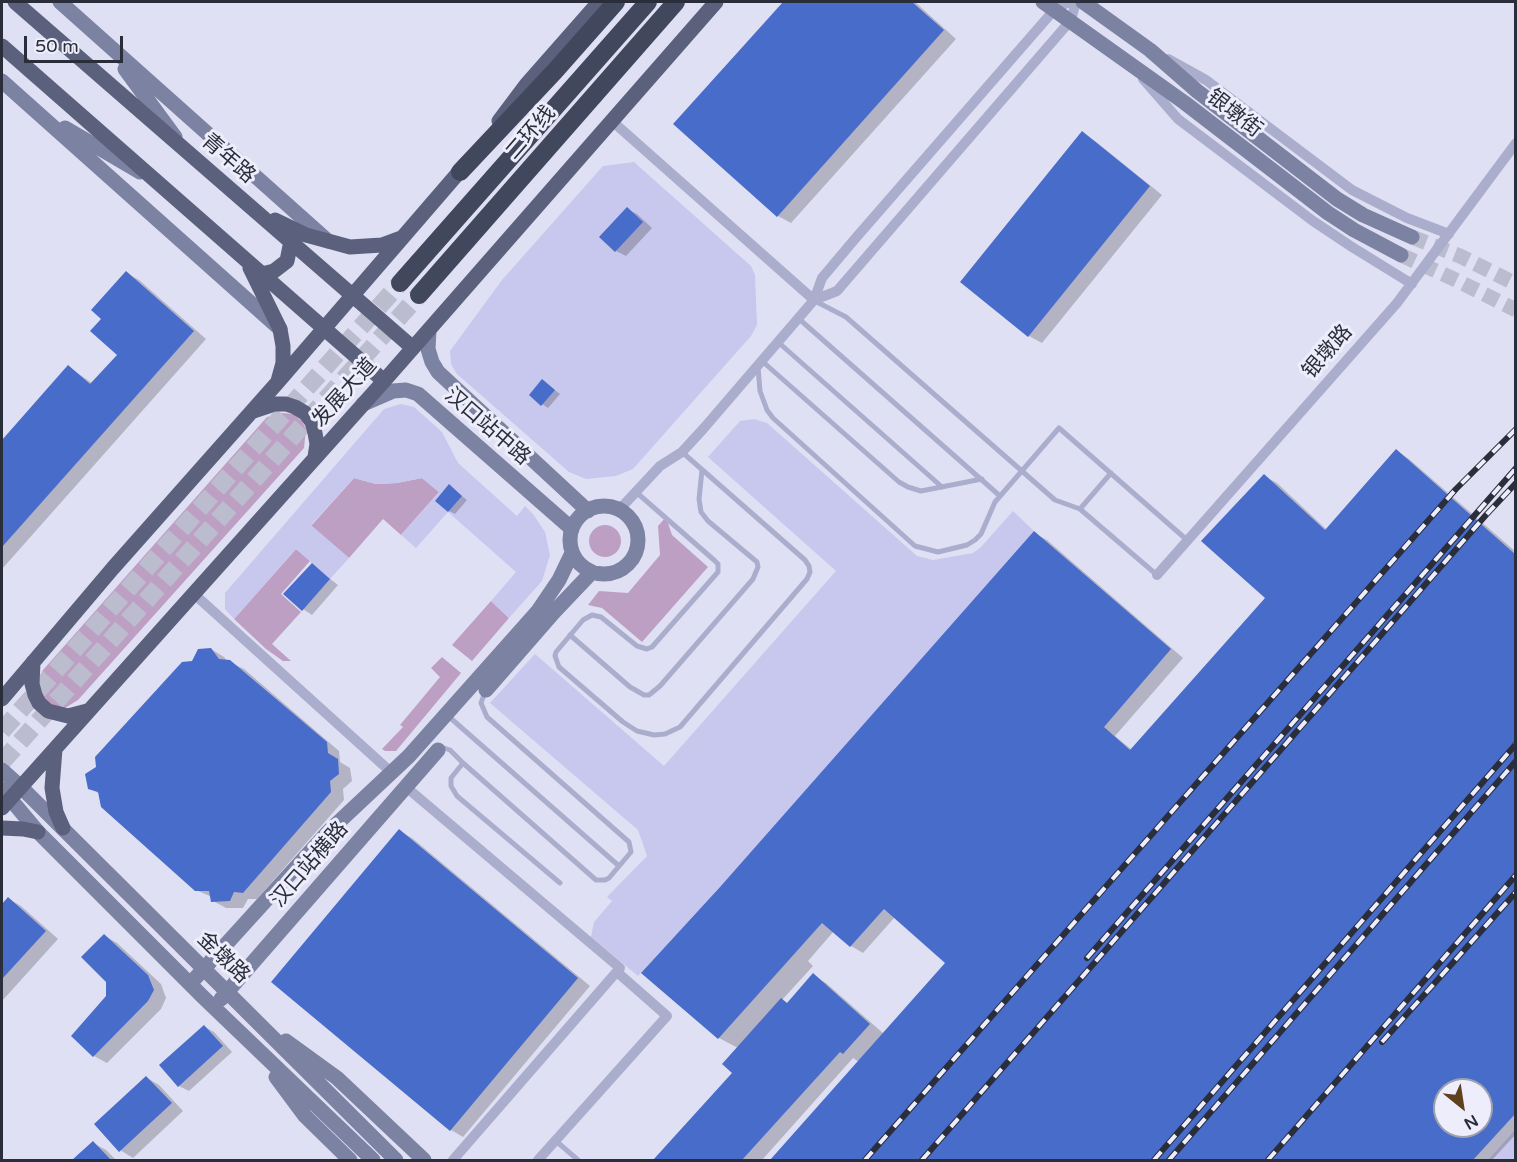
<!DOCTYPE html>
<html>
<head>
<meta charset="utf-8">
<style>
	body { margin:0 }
	#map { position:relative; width:1517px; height:1162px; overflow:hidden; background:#e0e0f4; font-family:"Varela Round",sans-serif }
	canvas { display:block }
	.frame { position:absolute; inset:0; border:3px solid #2a2e3b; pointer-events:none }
	.north { position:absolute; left:1433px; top:1078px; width:60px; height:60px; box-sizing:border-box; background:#eeedfb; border:2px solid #a0a1ae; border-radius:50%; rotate:150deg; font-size:16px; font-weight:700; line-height:24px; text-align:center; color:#2a2e3b }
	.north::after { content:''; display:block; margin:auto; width:21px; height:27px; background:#5f411e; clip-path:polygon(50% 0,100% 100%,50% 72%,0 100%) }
	.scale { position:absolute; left:24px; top:36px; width:99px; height:27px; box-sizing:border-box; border:3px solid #2a2e3b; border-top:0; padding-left:8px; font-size:18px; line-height:21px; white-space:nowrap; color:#2a2e3b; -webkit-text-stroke:4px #eeedfb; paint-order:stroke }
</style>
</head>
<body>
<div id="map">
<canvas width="1517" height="1162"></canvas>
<div class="frame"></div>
<div class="north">N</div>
<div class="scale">50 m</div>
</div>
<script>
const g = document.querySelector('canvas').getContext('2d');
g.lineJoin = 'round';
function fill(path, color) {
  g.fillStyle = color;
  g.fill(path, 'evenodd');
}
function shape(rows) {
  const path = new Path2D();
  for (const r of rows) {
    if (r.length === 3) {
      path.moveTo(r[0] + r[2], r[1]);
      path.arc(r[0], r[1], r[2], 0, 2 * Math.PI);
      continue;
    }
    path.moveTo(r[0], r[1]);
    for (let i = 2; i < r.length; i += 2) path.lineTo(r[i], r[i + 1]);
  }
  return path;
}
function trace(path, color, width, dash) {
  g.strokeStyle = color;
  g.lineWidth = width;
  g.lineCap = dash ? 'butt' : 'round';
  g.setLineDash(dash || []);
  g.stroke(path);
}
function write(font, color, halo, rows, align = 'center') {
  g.font = font + ' "Varela Round","Noto Sans SC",sans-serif';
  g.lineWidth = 6;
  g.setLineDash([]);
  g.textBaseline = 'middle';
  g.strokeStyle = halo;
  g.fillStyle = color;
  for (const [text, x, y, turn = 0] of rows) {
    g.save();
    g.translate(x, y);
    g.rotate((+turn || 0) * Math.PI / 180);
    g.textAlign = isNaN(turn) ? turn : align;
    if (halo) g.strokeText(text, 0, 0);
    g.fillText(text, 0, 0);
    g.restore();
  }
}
const green = shape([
	[283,413,293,414,302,421,306,429,304,448,78,700,65,708,58,708,46,703,42,695,39,680,43,670,267,417],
	[354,478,376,484,397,483,422,478,439,492,401,535,383,519,349,558,311,526],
	[666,517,672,535,708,567,642,642,602,608,588,605,599,591,628,593,660,555,658,526],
	[605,541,16],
	[296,549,310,561,281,594,301,612,272,644,291,661,283,661,266,649,234,619],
	[491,601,509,618,472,661,452,645],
	[442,657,461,673,396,751,385,751,382,749,403,727,400,725,440,677,431,668]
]);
const plaza = shape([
	[634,162,751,266,755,275,757,325,751,336,633,469,616,476,586,479,569,472,457,374,451,364,450,351,502,280,603,166],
	[401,404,414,407,442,432,458,463,517,516,525,506,533,514,545,532,550,555,542,581,509,618,491,601,516,572,448,512,416,548,401,535,439,492,422,478,397,483,376,484,354,478,311,525,349,558,330,579,296,549,234,619,225,609,225,593,384,409],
	[754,419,767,423,917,556,933,560,973,553,981,547,1013,511,1034,531,720,887,638,976,591,937,594,922,612,901,607,897,647,856,638,830,490,703,535,654,664,766,836,571,708,457,740,421],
	[1515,1130,1515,1160,1488,1160]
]);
const shadow = shape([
	[785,2,915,2,956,39,791,223,778,216,676,124],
	[1082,133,1095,141,1162,195,1042,343,1029,336],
	[627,209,637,214,652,228,626,256,616,251],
	[126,273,139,280,206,339,2,569,2,489,4,486,2,483,2,442,69,367,93,384,119,355,103,318],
	[543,381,560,394,548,408,542,404],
	[1397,451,1409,459,1516,552,1516,1134,1492,1160,772,1160,859,1062,853,1058,762,1160,655,1160,734,1073,738,1048,719,1038,720,889,1034,533,1047,540,1183,658,1115,736,1132,750,1267,598,1264,476,1277,483,1327,530],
	[895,917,947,963,884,1034,826,983,813,975,788,1004,782,1000,813,966,808,961,834,931,851,946,863,953],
	[1445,1090,1481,1090,1481,1126,1445,1126],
	[449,486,467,500,455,514,449,511],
	[312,565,338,585,312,615,303,609],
	[211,649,224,657,227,661,244,669,339,751,340,762,350,768,352,781,343,789,344,800,257,899,248,899,243,908,226,908,213,901,212,897,196,890,100,794,89,788,98,768,193,662],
	[399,831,412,838,590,986,463,1137,451,1130],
	[9,899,21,906,58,939,2,1001,2,907],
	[105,936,117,943,161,984,166,998,161,1009,107,1063,94,1056,108,996],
	[205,1027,214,1032,232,1052,189,1091,179,1086],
	[147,1078,159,1085,183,1111,133,1158,120,1150],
	[93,1143,106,1150,116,1160,74,1160]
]);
const building = shape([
	[783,2,912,2,944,30,777,217,673,124],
	[1082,131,1150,186,1028,337,960,282],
	[627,207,643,222,615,252,599,237],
	[126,271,194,331,2,547,2,440,68,365,90,384,117,355,90,331,101,319,91,310],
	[542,379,555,390,541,406,529,395],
	[1396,449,1516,555,1516,1113,1473,1160,770,1160,945,963,884,909,850,947,822,923,718,1039,641,973,720,887,1034,531,1171,649,1104,727,1130,750,1265,598,1201,541,1264,474,1325,530],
	[1445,1090,1481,1090,1481,1126,1445,1126],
	[449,484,462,496,448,512,435,501],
	[312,563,330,579,302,611,283,594],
	[211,648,219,659,230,660,327,742,328,753,338,759,339,774,330,781,331,792,243,893,234,892,230,901,211,902,209,891,195,891,101,807,98,792,88,789,85,774,96,767,95,757,182,662,192,661,198,649],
	[399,829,578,978,450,1131,271,982],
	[8,897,46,931,2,979,2,904],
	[104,934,148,975,154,990,148,1001,93,1057,71,1036,106,996,106,982,81,957],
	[813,973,870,1024,843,1054,840,1052,742,1160,653,1160,732,1073,722,1064,781,998,787,1003],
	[204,1025,223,1046,178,1087,159,1065],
	[146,1076,172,1103,119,1152,94,1124],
	[93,1141,111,1160,72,1160]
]);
const secondaryTunnel = shape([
	[1412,237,1460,256,1516,284],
	[1401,255,1456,280,1516,310]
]);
const highwayTunnel = shape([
	[2,731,400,283],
	[2,762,419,295]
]);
const lane = shape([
	[815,301,846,317,1055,500,1080,509,1157,575],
	[798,318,1000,496],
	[778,342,942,487],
	[762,361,899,482,908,487,921,491,982,479],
	[758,367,760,391,767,410,773,418,915,546,938,552,967,545,975,540,981,534,995,502,1059,428,1187,540],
	[636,492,714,560,718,564,718,572,652,647,647,649,637,646,601,617,592,615,583,620,556,652,555,656,559,667,623,722,637,731,654,735,665,734,680,727,807,579,810,572,809,566,805,560,682,452],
	[1080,509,1111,473],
	[570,635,630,687,644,695,649,695,660,686,753,579,758,567,757,562,708,521,701,512,699,499,702,470],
	[447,715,619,866],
	[439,750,444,748,450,750,463,763,596,880,605,880,609,878,631,852,629,842,487,717,481,703,485,692],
	[463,763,451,778,451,786,457,796,560,883],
	[556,1141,578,1160]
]);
const street = shape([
	[1168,59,1206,80,1352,190,1407,218,1449,234],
	[1143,79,1178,119,1313,221,1352,247,1412,284],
	[612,121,814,300],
	[814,300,837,291,1071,20,1076,2],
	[619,510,660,466,682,452,704,428,814,300,822,278,854,240,1055,9,1069,2],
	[1157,575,1397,303,1516,143],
	[193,593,392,773],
	[406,787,620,968,453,1160],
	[538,1160,667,1016,617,972]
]);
const secondary = shape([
	[60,2,328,241],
	[1043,2,1185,103,1328,213,1354,230,1401,255],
	[1083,2,1150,50,1197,91,1337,199,1363,215,1412,237],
	[125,69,175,137],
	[2,81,280,329],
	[65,128,140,172],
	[429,330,428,349,432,362,438,372,588,511],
	[363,404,393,391,406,390,418,394,572,529],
	[604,540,34],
	[486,690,554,612,592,572],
	[2,770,21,787,396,1160],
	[2,789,38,832,202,996,373,1160],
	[190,984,327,833,409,756,538,611,559,580,572,553],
	[221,999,438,750],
	[286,1041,337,1078,424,1160],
	[276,1077,305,1116,350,1160]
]);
const primary = shape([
	[15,2,413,348],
	[2,46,384,381],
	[499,121,526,85,599,2],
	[275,220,306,235,350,247,382,245,401,238],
	[250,268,280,329,283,346,283,363,278,381],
	[262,274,274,271,287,261,291,241],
	[254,411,275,404,286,404,295,407,305,413,312,422,315,433,317,444,315,457],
	[33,662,32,684,35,695,39,703,48,711,68,716,87,711],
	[2,699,113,568,277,383,466,164],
	[55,749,52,788,56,812,63,828],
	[2,808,384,381,716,2],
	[2,828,23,829,38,832]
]);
const highway = shape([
	[460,172,555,71,616,2],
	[400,283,648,2],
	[419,295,676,2]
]);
const rail = shape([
	[1087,958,1516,468],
	[1382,1042,1516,892],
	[865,1160,1456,489,1516,429],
	[922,1160,1486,515,1516,483],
	[1154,1160,1516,744],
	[1169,1160,1516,761],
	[1268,1160,1516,875]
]);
const streetNames = [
	["银墩街",1234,114,38],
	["二环线",531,133,-49],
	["青年路",228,159,41],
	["银墩路",1328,352,-49],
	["发展大道",345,393,-48],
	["汉口站中路",487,427,41],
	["汉口站横路",310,865,-49],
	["金墩路",223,958,44]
];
fill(green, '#be9fc4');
fill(plaza, '#c8c7ed');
fill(shadow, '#0003');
fill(building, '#486cca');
trace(secondaryTunnel, '#bcbccf', 15, [15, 8]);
trace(highwayTunnel, '#bcbccf', 18, [18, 9]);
trace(lane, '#abadcd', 5);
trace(street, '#abadcd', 10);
trace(secondary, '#7c82a1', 15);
trace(primary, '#5b617d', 15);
trace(highway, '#41475c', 18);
trace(rail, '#2a2e3b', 6);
trace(rail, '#eeedfb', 4, [11]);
write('21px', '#2a2e3b', '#eeedfb', streetNames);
</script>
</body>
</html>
